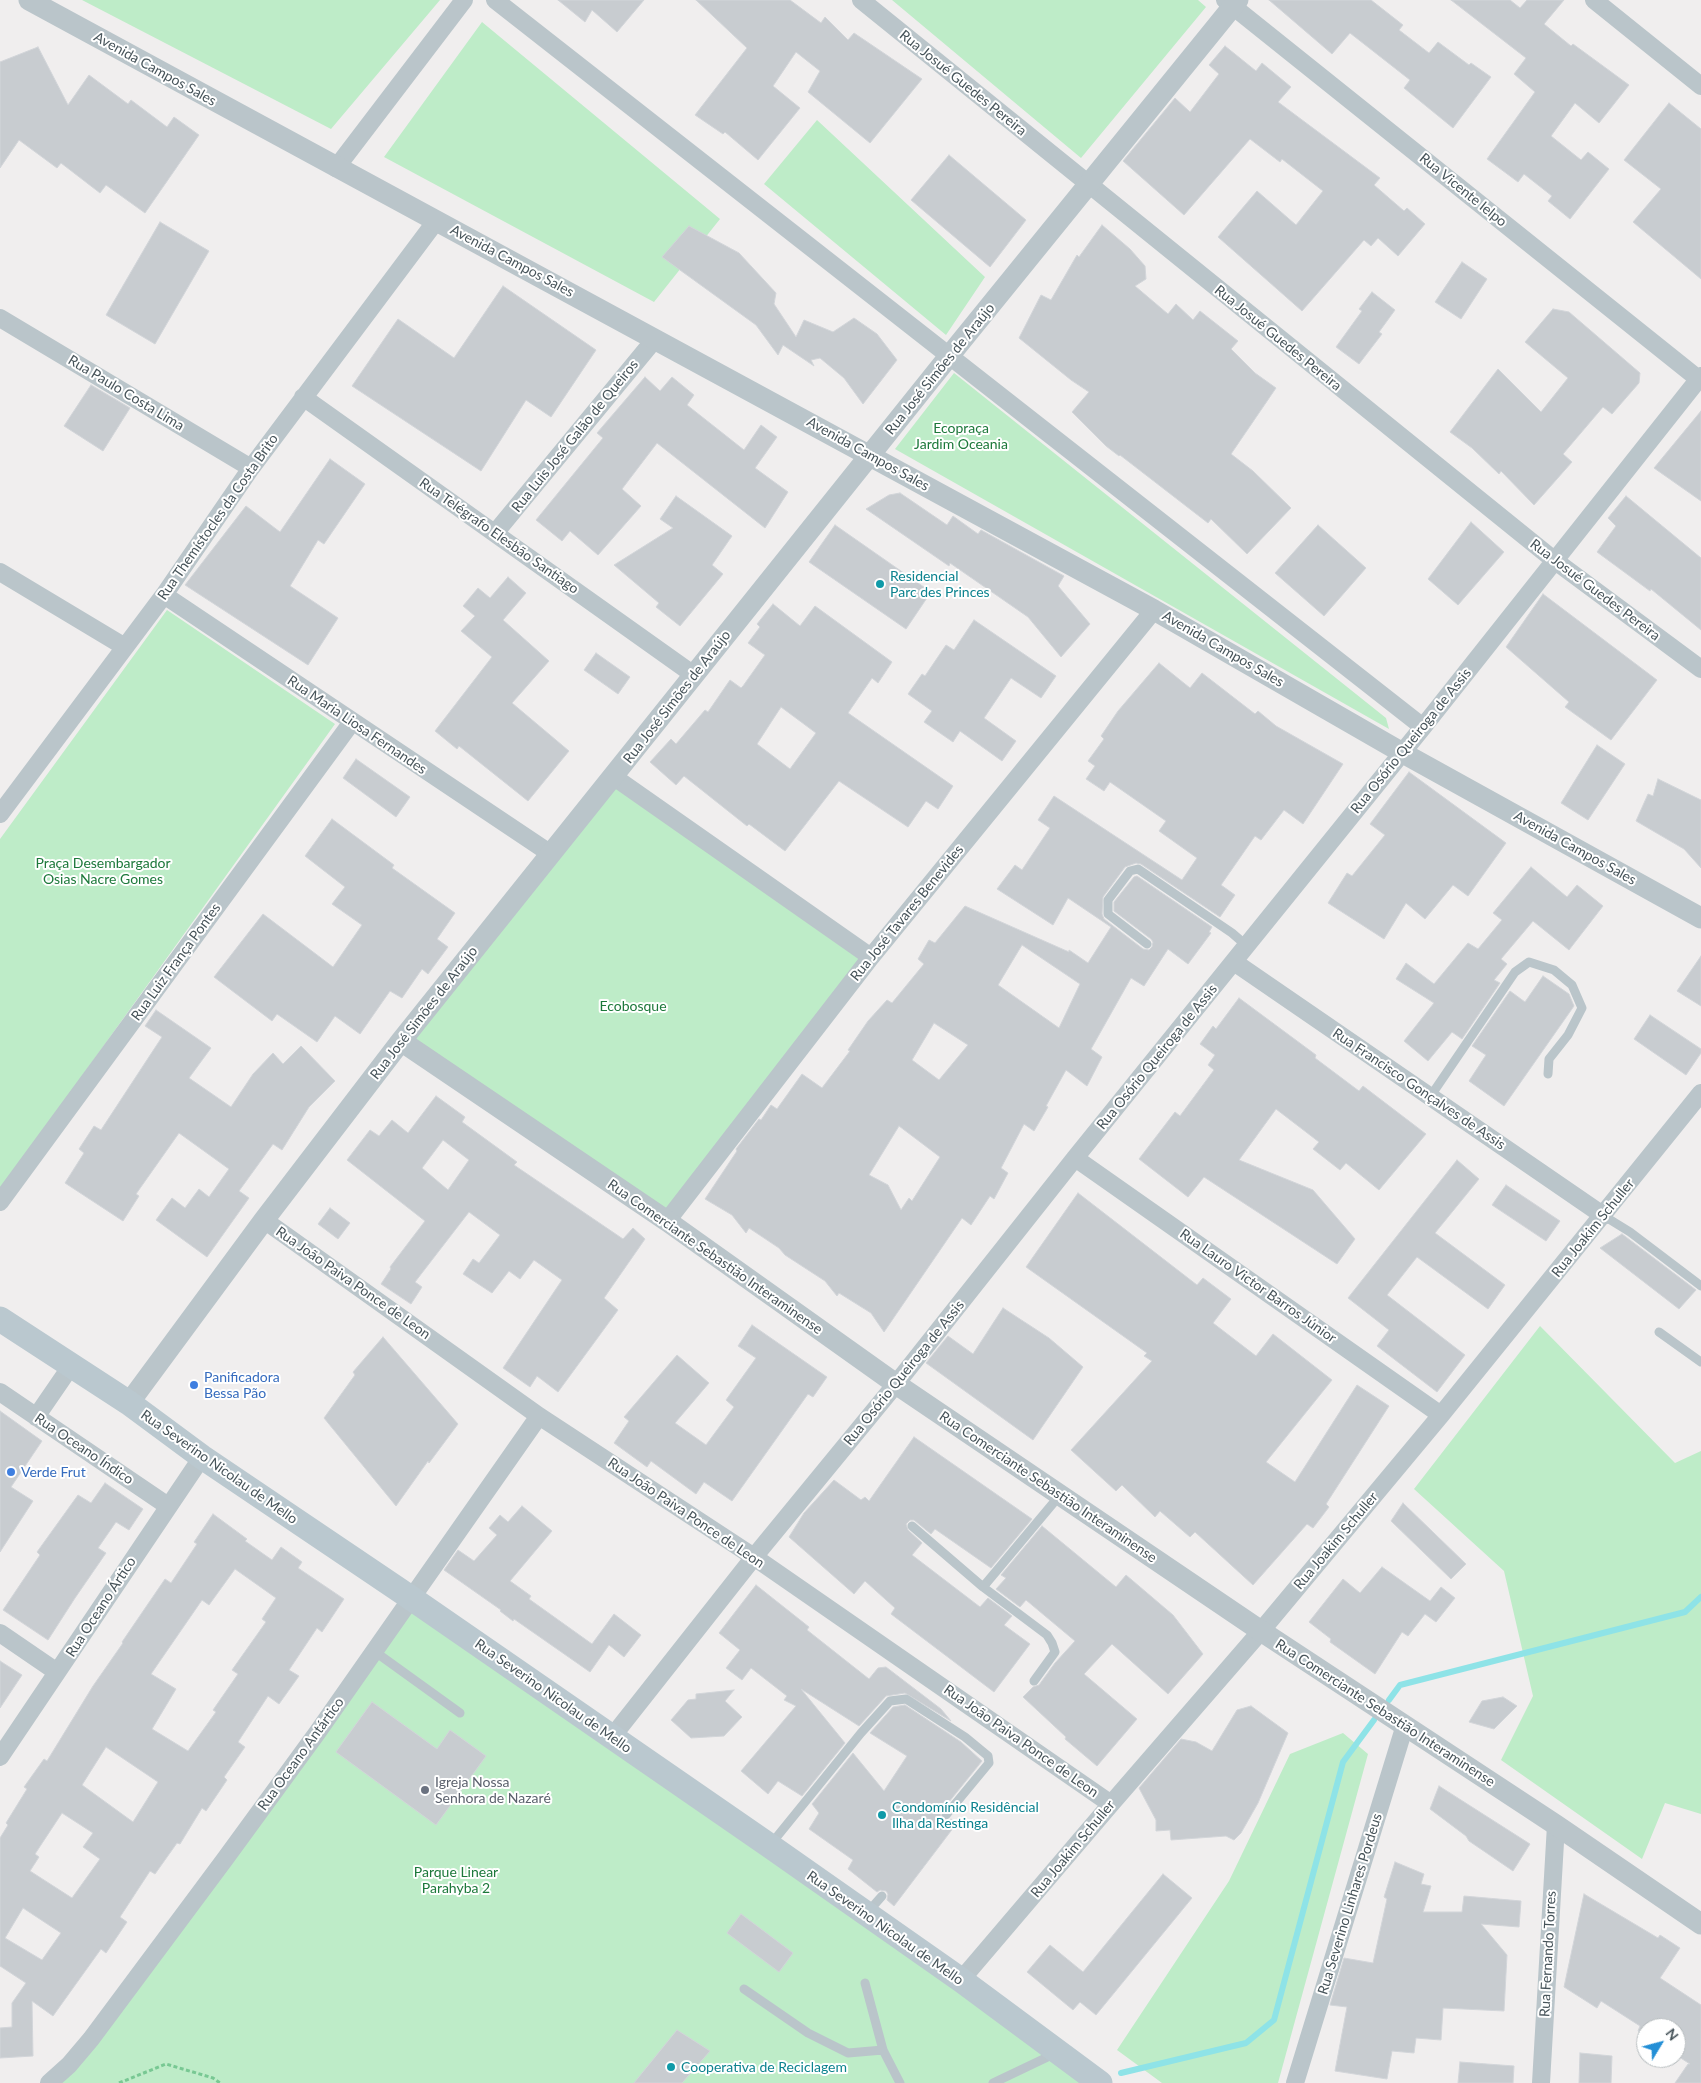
<!DOCTYPE html>
<html>
<head>
<meta charset="utf-8">
<style>
	body { margin:0 }
	#map { position:relative; width:1701px; height:2083px; overflow:hidden; background:#f0eeee; font-family:Lato,sans-serif }
	canvas { display:block }
	.north { position:absolute; left:1636px; top:2018px; width:50px; height:50px; box-sizing:border-box; background:#fff; border:1px solid #b5bbbd; border-radius:50%; rotate:53deg; font-size:14px; font-weight:700; line-height:20px; text-align:center; color:#47545a }
	.north::after { content:''; display:block; margin:auto; width:18px; height:22px; background:#238fd6; clip-path:polygon(50% 0,100% 100%,50% 72%,0 100%) }
</style>
</head>
<body>
<div id="map">
<canvas width="1701" height="2083"></canvas>
<div class="north">N</div>
</div>
<script>
const g = document.querySelector('canvas').getContext('2d');
g.lineJoin = 'round';
function fill(path, color) {
  g.fillStyle = color;
  g.fill(path, 'evenodd');
}
function shape(rows) {
  const path = new Path2D();
  for (const r of rows) {
    path.moveTo(r[0], r[1]);
    for (let i = 2; i < r.length; i += 2) path.lineTo(r[i], r[i + 1]);
  }
  return path;
}
function trace(path, color, width, dash) {
  g.strokeStyle = color;
  g.lineWidth = width;
  g.lineCap = dash ? 'butt' : 'round';
  g.setLineDash(dash || []);
  g.stroke(path);
}
function write(font, color, halo, rows, align = 'center') {
  g.font = font + ' Lato,sans-serif';
  g.lineWidth = 4;
  g.setLineDash([]);
  g.textBaseline = 'middle';
  g.strokeStyle = halo;
  g.fillStyle = color;
  for (const [text, x, y, turn = 0] of rows) {
    g.save();
    g.translate(x, y);
    g.rotate((+turn || 0) * Math.PI / 180);
    g.textAlign = isNaN(turn) ? turn : align;
    if (halo) g.strokeText(text, 0, 0);
    g.fillText(text, 0, 0);
    g.restore();
  }
}
const green = shape([
	[82,0,440,0,331,129],
	[892,0,1198,0,1206,7,1081,158],
	[482,22,720,219,654,302,384,157],
	[817,120,985,277,946,335,764,184],
	[954,373,1386,718,1389,729,895,449],
	[167,610,335,724,0,1190,0,839],
	[614,777,871,957,667,1221,401,1041],
	[1540,1326,1675,1463,1701,1451,1701,1814,1665,1803,1642,1859,1501,1760,1533,1696,1504,1571,1414,1489],
	[409,1599,1099,2083,46,2083,83,2047],
	[1343,1733,1368,1754,1278,2083,1162,2083,1117,2050,1229,1881,1290,1754]
]);
const stream = shape([
	[1389,1700,1400,1685,1685,1612,1701,1597],
	[1121,2073,1246,2043,1274,2020,1343,1762,1374,1720]
]);
const building = shape([
	[558,0,644,0,617,32,592,10,585,22,558,0],
	[696,0,790,0,821,23,825,17,848,40,854,33,922,79,870,143,808,92,820,71,796,52,773,86,800,108,758,160,725,132,723,134,695,115,747,48,696,0],
	[1269,0,1371,0,1403,25,1399,30,1429,53,1438,42,1469,65,1471,63,1491,77,1453,128,1404,88,1410,80,1350,33,1332,54,1269,0],
	[1451,0,1510,0,1520,8,1527,0,1564,0,1544,24,1571,46,1573,44,1629,85,1599,123,1575,103,1551,136,1581,160,1588,152,1609,169,1570,219,1548,201,1552,196,1524,174,1518,182,1487,159,1535,92,1514,74,1526,58,1451,0],
	[1225,46,1256,71,1262,63,1291,87,1278,102,1380,178,1374,185,1404,211,1407,208,1425,224,1398,256,1378,238,1371,246,1364,240,1302,311,1218,237,1257,191,1296,225,1323,191,1282,159,1280,162,1250,139,1184,215,1123,161,1175,98,1190,112,1219,74,1209,65,1225,46],
	[38,47,68,105,89,75,128,104,131,100,167,127,174,117,199,135,145,213,106,185,100,193,61,163,57,168,19,140,0,168,0,62,38,47],
	[1669,103,1701,129,1701,279,1633,222,1661,189,1624,160,1669,103],
	[949,155,1026,220,990,267,911,200,949,155],
	[160,222,209,251,155,344,106,315,160,222],
	[1102,225,1130,249,1145,266,1146,279,1135,286,1168,314,1176,304,1193,320,1200,311,1238,341,1231,349,1255,373,1276,388,1231,454,1253,471,1291,508,1247,554,1211,519,1208,523,1120,455,1119,456,1106,446,1072,412,1089,392,1071,380,1019,338,1041,295,1051,300,1077,255,1079,257,1102,225],
	[689,226,739,253,776,293,774,304,796,337,804,320,833,332,854,318,877,334,897,360,863,404,844,378,820,358,811,360,814,366,783,345,778,355,756,325,662,257,689,226],
	[1462,262,1487,279,1461,319,1435,302,1462,262],
	[503,286,596,350,551,417,526,400,481,471,352,386,398,319,454,358,503,286],
	[1372,292,1395,310,1379,332,1382,334,1359,364,1336,347,1362,311,1359,309,1372,292],
	[1553,309,1569,312,1640,373,1639,383,1612,414,1603,407,1563,454,1572,462,1534,505,1501,471,1499,474,1472,448,1450,432,1498,369,1541,412,1568,378,1525,342,1553,309],
	[645,377,660,391,672,377,694,395,687,405,744,450,761,425,777,437,755,468,788,492,765,528,657,443,622,489,641,506,598,555,570,531,562,541,536,520,603,438,597,433,645,377],
	[91,385,130,408,103,451,64,426,91,385],
	[1701,411,1701,501,1654,468,1701,411],
	[330,459,365,484,324,544,318,540,290,586,338,618,308,665,185,585,246,506,280,532,330,459],
	[900,493,947,525,953,516,978,534,981,530,1064,576,1058,586,1090,624,1061,657,1028,617,950,563,949,566,866,509,889,495,900,493],
	[676,496,732,536,712,565,723,574,680,626,656,607,659,603,614,565,673,528,660,519,676,496],
	[1626,496,1701,558,1701,630,1651,589,1650,591,1597,552,1616,526,1608,518,1626,496],
	[1471,522,1504,552,1458,605,1428,579,1471,522],
	[835,525,931,592,906,629,809,562,835,525],
	[1318,525,1366,568,1324,616,1275,573,1318,525],
	[508,577,526,593,503,620,549,661,512,703,569,751,528,801,459,746,457,749,435,731,492,657,461,631,475,616,463,606,478,588,490,598,508,577],
	[1543,594,1657,680,1611,740,1565,707,1569,702,1506,647,1543,594],
	[773,604,800,626,815,606,892,662,878,683,872,678,848,713,953,786,938,809,926,801,908,827,839,781,785,851,749,824,747,826,684,776,676,785,650,762,671,739,676,744,705,710,708,712,730,680,741,688,743,686,765,655,748,643,760,627,757,624,773,604],
	[781,707,816,733,790,769,757,744,781,707],
	[974,620,1056,676,1041,698,1011,678,984,718,1016,741,1002,761,960,731,953,742,924,722,932,711,908,694,922,674,925,676,946,645,954,650,974,620],
	[596,653,630,677,618,694,584,670,596,653],
	[1159,663,1190,688,1202,673,1255,714,1258,711,1276,726,1343,764,1303,824,1284,810,1261,840,1255,836,1221,885,1235,895,1220,917,1141,864,1136,863,1125,867,1103,897,1102,914,1104,919,1143,949,1149,950,1152,947,1153,942,1151,939,1114,911,1114,902,1134,877,1137,876,1212,927,1209,932,1211,933,1188,964,1168,949,1144,986,1131,978,1091,1049,1102,1057,1087,1086,1066,1070,1046,1106,1048,1107,1034,1131,1024,1124,1001,1168,1008,1173,994,1199,990,1196,971,1225,962,1218,884,1332,871,1313,839,1293,837,1296,825,1281,785,1255,779,1248,749,1228,746,1233,732,1215,705,1199,737,1151,736,1149,759,1119,761,1120,771,1105,777,1109,802,1074,822,1088,850,1051,848,1050,868,1021,887,1000,892,1003,924,964,918,959,929,940,935,943,965,906,1069,952,1069,950,1088,963,1111,927,1068,898,1053,925,997,889,1015,865,1022,870,1050,828,1038,820,1054,796,1182,880,1197,858,1159,831,1166,821,1110,782,1104,791,1086,779,1095,766,1088,761,1104,739,1101,736,1118,711,1159,663],
	[1022,945,1080,984,1059,1028,998,985,1022,945],
	[934,1023,968,1045,939,1080,912,1060,934,1023],
	[899,1126,940,1157,912,1201,909,1198,901,1210,888,1185,869,1175,899,1126],
	[1597,745,1625,764,1588,820,1561,803,1597,745],
	[356,759,410,797,396,817,343,778,356,759],
	[1409,772,1506,843,1468,896,1453,885,1425,919,1406,903,1384,939,1328,903,1347,873,1352,876,1385,835,1370,824,1409,772],
	[1658,779,1701,800,1701,868,1684,849,1636,821,1648,794,1653,796,1658,779],
	[332,819,394,865,392,868,455,913,437,939,448,947,428,974,422,969,402,998,390,991,360,1034,335,1016,317,1042,277,1014,272,1021,214,977,263,914,333,967,362,925,332,904,345,887,305,856,332,819],
	[1531,867,1567,897,1577,885,1603,906,1569,950,1533,921,1501,959,1507,964,1494,980,1500,983,1462,1039,1452,1032,1428,1061,1404,1041,1434,1003,1396,979,1406,963,1434,984,1468,943,1478,949,1502,920,1493,913,1531,867],
	[1701,956,1701,1006,1677,991,1701,956],
	[1543,976,1569,994,1574,1006,1504,1106,1469,1081,1486,1055,1472,1046,1510,991,1525,1002,1543,976],
	[1239,998,1316,1055,1315,1058,1359,1091,1363,1086,1426,1134,1379,1190,1346,1163,1340,1170,1313,1149,1319,1142,1276,1109,1239,1160,1313,1190,1355,1239,1337,1264,1204,1177,1188,1197,1139,1159,1175,1112,1180,1116,1214,1070,1208,1065,1215,1055,1200,1044,1213,1026,1216,1029,1239,998],
	[156,1010,211,1048,189,1078,231,1107,253,1074,273,1053,283,1064,301,1046,335,1081,309,1107,282,1150,273,1144,239,1191,249,1198,207,1257,156,1220,172,1198,185,1208,199,1189,209,1197,229,1169,179,1133,136,1194,139,1196,123,1221,65,1183,84,1153,79,1149,94,1126,101,1130,162,1037,145,1026,156,1010],
	[1650,1015,1701,1049,1701,1053,1686,1075,1634,1039,1650,1015],
	[436,1096,465,1117,462,1122,517,1162,514,1165,623,1239,633,1228,645,1239,604,1298,618,1310,558,1392,537,1376,530,1387,503,1368,562,1280,534,1260,520,1279,509,1271,492,1293,463,1274,473,1259,479,1263,500,1235,469,1212,415,1282,422,1287,411,1304,381,1284,391,1269,390,1267,425,1221,347,1160,370,1130,379,1136,392,1120,408,1133,436,1096],
	[443,1140,469,1160,448,1190,422,1168,443,1140],
	[1457,1160,1479,1179,1435,1233,1505,1285,1488,1309,1417,1257,1387,1295,1465,1355,1437,1392,1377,1346,1389,1330,1348,1298,1457,1160],
	[1506,1185,1560,1221,1546,1241,1492,1205,1506,1185],
	[1078,1193,1197,1285,1203,1278,1231,1299,1213,1323,1256,1356,1273,1334,1332,1380,1266,1462,1295,1482,1357,1385,1389,1406,1326,1504,1329,1507,1313,1528,1307,1524,1253,1585,1195,1532,1190,1537,1160,1511,1155,1517,1122,1485,1116,1491,1071,1450,1152,1361,1144,1356,1147,1353,1026,1267,1078,1193],
	[330,1208,350,1223,338,1239,318,1224,330,1208],
	[1622,1234,1696,1290,1679,1309,1600,1248,1622,1234],
	[1003,1308,1049,1338,1083,1367,1033,1440,926,1363,948,1336,973,1354,1003,1308],
	[752,1325,827,1377,813,1397,808,1394,732,1501,704,1482,696,1494,651,1461,647,1467,614,1443,629,1421,624,1417,677,1355,709,1383,675,1423,706,1445,734,1407,726,1400,756,1358,738,1346,752,1325],
	[383,1337,458,1424,429,1463,428,1461,396,1506,324,1418,355,1375,353,1372,383,1337],
	[0,1411,42,1441,11,1487,33,1501,0,1552,0,1411],
	[914,1437,1032,1519,991,1568,935,1529,931,1534,914,1520,910,1520,906,1524,908,1530,922,1543,912,1555,980,1607,988,1598,1012,1616,1004,1625,1030,1644,994,1692,891,1614,895,1608,865,1581,854,1594,789,1537,804,1513,834,1480,861,1500,865,1497,869,1501,914,1437],
	[105,1483,143,1509,129,1530,116,1522,98,1548,106,1553,75,1598,48,1640,3,1610,40,1555,37,1552,78,1495,91,1503,105,1483],
	[1403,1503,1466,1564,1451,1579,1391,1521,1403,1503],
	[522,1506,552,1531,510,1581,531,1596,529,1599,592,1644,614,1614,641,1635,624,1657,609,1645,590,1672,514,1619,513,1621,500,1611,501,1610,444,1570,458,1550,474,1561,497,1535,489,1528,500,1515,508,1522,522,1506],
	[213,1514,247,1539,245,1541,272,1560,281,1547,302,1562,298,1568,344,1599,322,1632,317,1628,289,1670,299,1676,279,1704,268,1696,238,1742,245,1747,224,1777,227,1780,206,1811,202,1808,180,1844,177,1843,155,1874,150,1871,120,1917,127,1922,106,1953,101,1949,53,2016,32,2001,33,2056,0,2058,0,2028,12,2027,12,2003,26,1983,0,1966,0,1838,8,1825,6,1823,27,1789,24,1787,44,1759,47,1761,93,1686,123,1643,122,1642,165,1579,171,1583,197,1544,194,1542,213,1514],
	[235,1569,276,1598,262,1619,266,1622,232,1670,238,1674,213,1710,216,1712,188,1751,152,1729,176,1689,151,1674,202,1600,209,1605,235,1569],
	[106,1747,158,1782,133,1822,82,1785,106,1747],
	[62,1813,93,1833,83,1847,100,1859,72,1898,30,1871,39,1857,35,1854,62,1813],
	[23,1908,61,1933,42,1960,5,1938,23,1908],
	[1042,1526,1116,1587,1126,1575,1173,1615,1203,1654,1168,1694,1112,1644,1084,1674,1137,1719,1097,1766,1065,1739,1066,1737,1023,1697,1033,1687,1039,1685,1055,1663,1075,1641,1026,1600,1020,1607,996,1589,1006,1578,1001,1575,1042,1526],
	[1382,1567,1430,1601,1441,1587,1455,1598,1436,1622,1425,1614,1408,1636,1402,1632,1375,1674,1330,1642,1331,1639,1309,1622,1343,1579,1360,1593,1382,1567],
	[756,1585,809,1627,807,1630,869,1679,878,1668,886,1667,941,1709,951,1721,905,1693,886,1696,859,1726,801,1689,845,1743,802,1796,778,1781,768,1794,741,1771,796,1706,784,1700,787,1696,751,1668,742,1680,726,1668,740,1650,719,1633,756,1585],
	[0,1661,22,1675,0,1708,0,1661],
	[734,1690,725,1701,742,1717,724,1736,691,1738,671,1720,688,1700,696,1699,696,1694,734,1690],
	[1503,1697,1517,1706,1494,1729,1469,1722,1482,1701,1503,1697],
	[372,1702,437,1749,450,1730,486,1756,436,1825,336,1752,372,1702],
	[905,1705,961,1742,982,1761,940,1813,942,1820,948,1821,951,1819,957,1823,894,1906,887,1900,888,1894,886,1891,880,1890,877,1892,848,1869,853,1860,809,1829,819,1813,812,1804,853,1753,884,1791,907,1756,870,1733,893,1707,905,1705],
	[1251,1706,1288,1733,1258,1803,1241,1833,1234,1840,1226,1836,1171,1840,1170,1830,1156,1831,1156,1820,1139,1788,1181,1739,1196,1742,1212,1751,1237,1710,1251,1706],
	[1439,1786,1530,1844,1513,1871,1469,1841,1466,1836,1430,1809,1439,1786],
	[1395,1862,1424,1874,1421,1884,1431,1886,1423,1912,1462,1912,1464,1896,1521,1901,1519,1927,1481,1924,1507,1955,1504,2011,1443,2008,1441,2040,1416,2038,1414,2053,1392,2051,1387,2079,1335,2071,1347,2007,1330,2005,1344,1958,1373,1963,1387,1899,1384,1897,1395,1862],
	[1163,1874,1192,1898,1096,2015,1080,2002,1073,2010,1027,1972,1050,1945,1083,1972,1163,1874],
	[1584,1894,1658,1938,1660,1935,1680,1948,1660,1978,1701,2005,1701,2083,1675,2083,1688,2064,1690,2064,1676,2055,1676,2028,1646,2028,1646,2036,1638,2031,1640,2026,1601,2001,1597,2008,1564,1987,1584,1894],
	[741,1914,793,1953,779,1972,727,1933,741,1914],
	[677,2030,710,2051,682,2083,634,2083,677,2030],
	[1580,2053,1612,2056,1611,2083,1579,2083,1580,2053],
	[1460,2062,1514,2066,1513,2083,1458,2083,1460,2062]
]);
const path = shape([
	[119,2083,166,2064,213,2078,220,2083]
]);
const service = shape([
	[1147,944,1108,914,1108,900,1130,871,1138,869,1232,933,1247,946],
	[1430,1097,1515,972,1529,962,1554,970,1572,985,1582,1008,1568,1035,1549,1059,1548,1074],
	[1604,1216,1630,1232,1701,1286],
	[1659,1332,1701,1362],
	[912,1526,983,1587],
	[374,1651,460,1713],
	[1034,1681,1055,1652,1052,1643,1047,1635,983,1587,1060,1495],
	[771,1844,861,1733,890,1701,906,1699,965,1737,988,1756,989,1763,946,1815],
	[867,1913,882,1896],
	[865,1983,883,2050,900,2083],
	[744,1989,808,2033,848,2053,883,2050],
	[993,2083,1056,2053]
]);
const minor = shape([
	[495,0,1423,727],
	[861,0,1554,560,1701,669],
	[1225,0,1701,381],
	[1594,0,1701,86],
	[336,168,464,0],
	[0,318,251,468],
	[303,397,694,675],
	[495,533,655,339],
	[0,572,125,647],
	[164,595,551,854],
	[614,777,871,957],
	[0,814,164,595,251,468,436,221],
	[1234,962,1604,1216],
	[1075,1158,1441,1415],
	[0,1202,352,722],
	[264,1220,539,1416,754,1557,1111,1804],
	[667,1221,871,957,1154,610],
	[0,1392,168,1506],
	[36,1417,71,1366],
	[0,1633,57,1672],
	[612,1737,754,1557,896,1384,1075,1158,1423,727,1701,376],
	[0,1757,202,1457],
	[961,1980,1111,1804,1261,1631,1441,1415,1701,1093],
	[49,2083,69,2065,91,2039,225,1859,317,1733,539,1416],
	[1295,2083,1405,1725],
	[1541,2083,1556,1825]
]);
const tertiary = shape([
	[29,0,1154,610,1401,752,1701,918],
	[401,1041,667,1221,896,1384,1261,1631,1556,1825,1701,1924],
	[129,1403,264,1220,401,1041,950,355,1238,0]
]);
const secondary = shape([
	[0,1319,129,1403,202,1457,411,1598,770,1846,961,1980,1100,2083]
]);
const markers = [
	[880,584,5,"#0f9aa8"],
	[194,1385,5,"#3f7fe0"],
	[11,1472,5,"#3f7fe0"],
	[425,1790,5,"#6b7280"],
	[882,1815,5,"#0f9aa8"],
	[671,2067,5,"#0f9aa8"]
];
const streetNames = [
	["Avenida Campos Sales",155,69,29],
	["Rua Josué Guedes Pereira",963,83,39],
	["Rua Vicente Ielpo",1463,190,39],
	["Avenida Campos Sales",512,261,28],
	["Rua Josué Guedes Pereira",1278,338,39],
	["Rua José Simões de Araújo",940,369,-51],
	["Rua Paulo Costa Lima",126,393,31],
	["Rua Luis José Galão de Queiros",575,436,-51],
	["Avenida Campos Sales",868,454,29],
	["Rua Themístocles da Costa Brito",218,517,-55],
	["Rua Telégrafo Elesbão Santiago",499,536,35],
	["Rua Josué Guedes Pereira",1595,590,37],
	["Avenida Campos Sales",1223,649,30],
	["Rua José Simões de Araújo",677,697,-52],
	["Rua Maria Liosa Fernandes",357,725,34],
	["Rua Osório Queiroga de Assis",1411,741,-51],
	["Avenida Campos Sales",1575,848,29],
	["Rua José Tavares Benevides",907,913,-51],
	["Rua Luiz França Pontes",176,962,-54],
	["Rua José Simões de Araújo",424,1013,-52],
	["Rua Osório Queiroga de Assis",1157,1057,-51],
	["Rua Francisco Gonçalves de Assis",1419,1089,34],
	["Rua Joakim Schuller",1593,1228,-51],
	["Rua Comerciante Sebastião Interaminense",715,1257,35],
	["Rua João Paiva Ponce de Leon",353,1283,35],
	["Rua Lauro Victor Barros Júnior",1258,1286,35],
	["Rua Osório Queiroga de Assis",904,1373,-51],
	["Rua Oceano Índico",84,1449,34],
	["Rua Severino Nicolau de Mello",219,1467,35],
	["Rua Comerciante Sebastião Interaminense",1048,1487,34],
	["Rua João Paiva Ponce de Leon",686,1513,34],
	["Rua Joakim Schuller",1336,1541,-50],
	["Rua Oceano Ártico",101,1607,-57],
	["Rua Severino Nicolau de Mello",553,1696,35],
	["Rua Comerciante Sebastião Interaminense",1385,1713,33],
	["Rua João Paiva Ponce de Leon",1021,1741,35],
	["Rua Oceano Antártico",301,1754,-54],
	["Rua Joakim Schuller",1073,1849,-50],
	["Rua Severino Linhares Pordeus",1350,1904,-73],
	["Rua Severino Nicolau de Mello",885,1928,35],
	["Rua Fernando Torres",1548,1954,-87]
];
const parkNames = [
	["Ecopraça",961,428],
	["Jardim Oceania",961,444],
	["Praça Desembargador",103,863],
	["Osias Nacre Gomes",103,879],
	["Ecobosque",633,1006],
	["Parque Linear",456,1872],
	["Parahyba 2",456,1888]
];
const cultureNames = [
	["Residencial",890,576],
	["Parc des Princes",890,592],
	["Condomínio Residêncial",892,1807],
	["Ilha da Restinga",892,1823],
	["Cooperativa de Reciclagem",681,2067]
];
const shopNames = [
	["Panificadora",204,1377],
	["Bessa Pão",204,1393],
	["Verde Frut",21,1472]
];
const worshipNames = [
	["Igreja Nossa",435,1782],
	["Senhora de Nazaré",435,1798]
];
fill(green, '#beecc8');
trace(stream, '#8ee3e7', 6);
fill(building, '#c8ccd0');
trace(building, '#d2d5d9', 1);
trace(path, '#78c893', 3, [4, 2.5]);
trace(service, '#bac5ca', 9);
trace(minor, '#bac5ca', 18);
trace(tertiary, '#bac5ca', 21);
trace(secondary, '#bac8cf', 25);
for (const [x, y, r, color] of markers) {
  const dot = new Path2D();
  dot.arc(x, y, r, 0, 2 * Math.PI);
  g.fillStyle = color;
  g.fill(dot);
  trace(dot, '#fff', 2);
}
write('14px', '#47545a', '#fff', streetNames);
write('14px', '#1c783a', '#fff', parkNames);
write('14px', '#0d838f', '#fff', cultureNames, 'left');
write('14px', '#366cbe', '#fff', shopNames, 'left');
write('14px', '#5b616d', '#fff', worshipNames, 'left');
</script>
</body>
</html>
